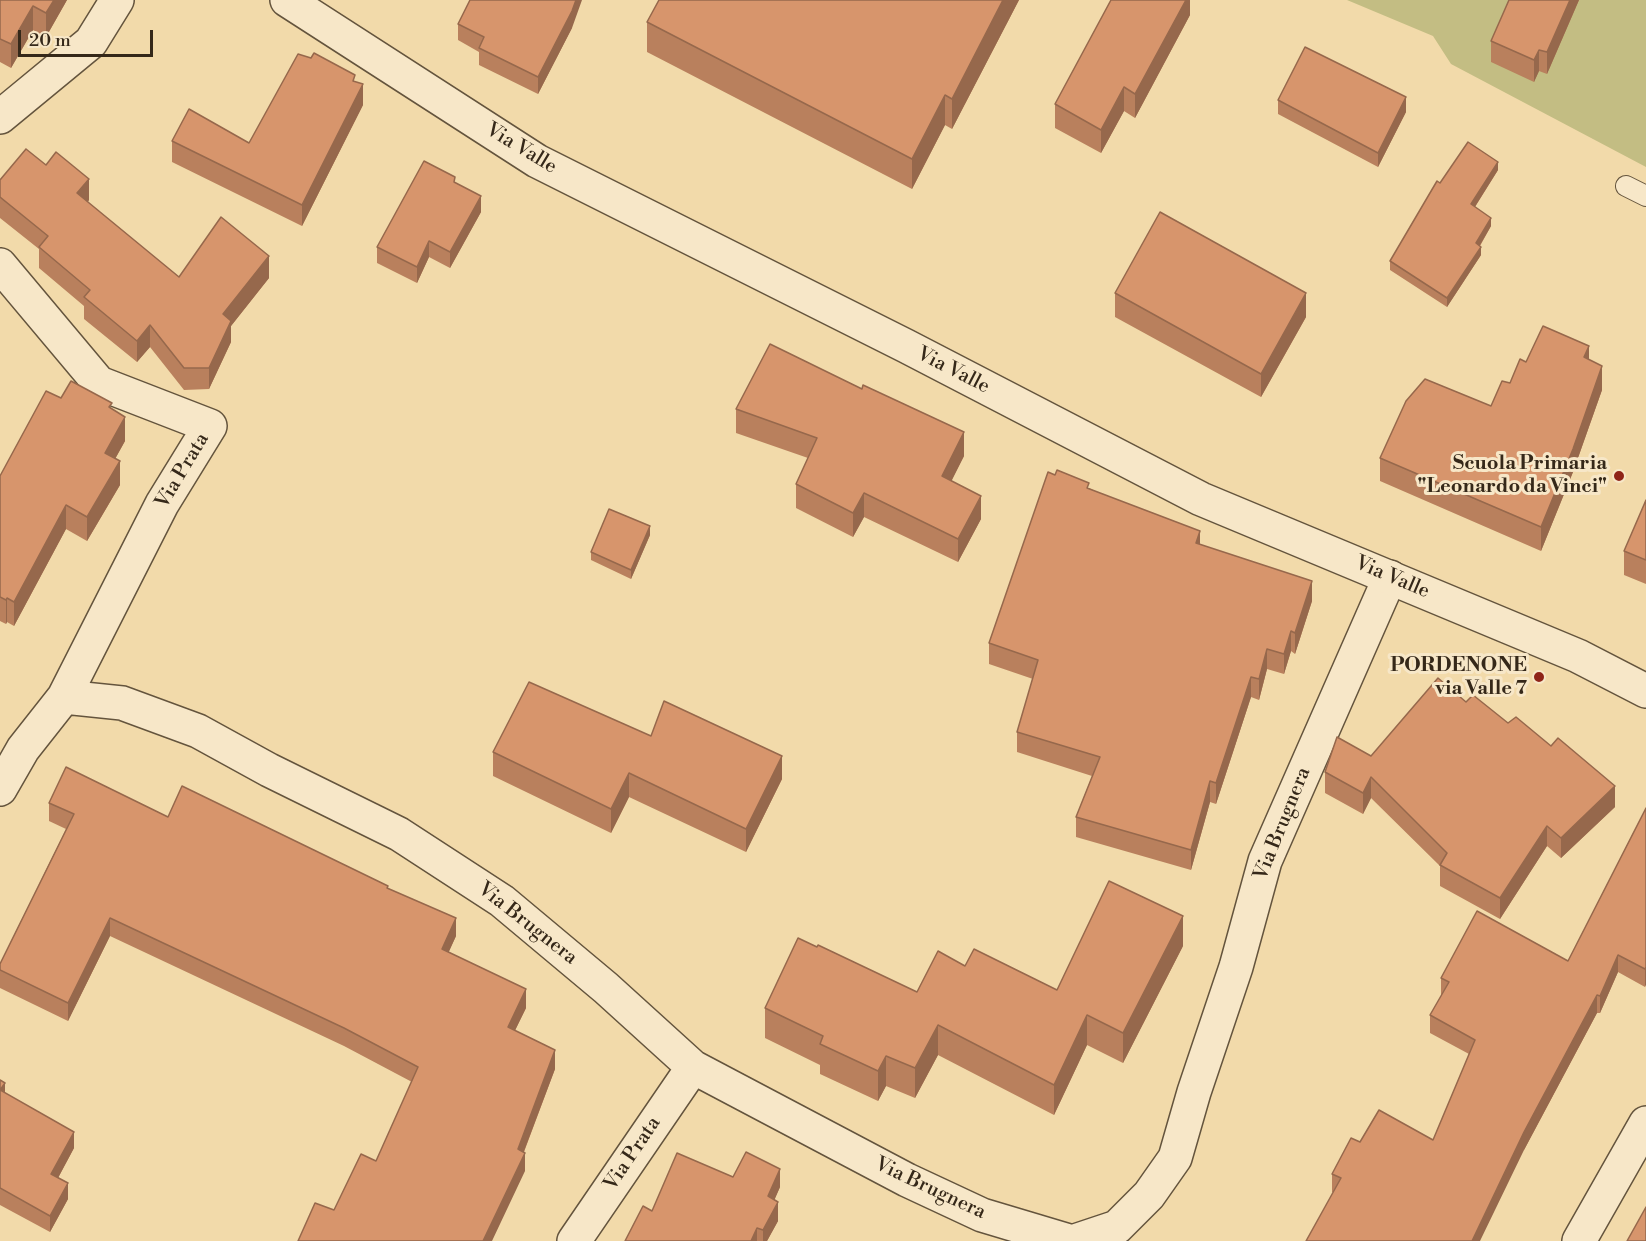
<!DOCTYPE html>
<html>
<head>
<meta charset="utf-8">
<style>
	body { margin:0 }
	#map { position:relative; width:1646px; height:1241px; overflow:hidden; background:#f2daaa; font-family:"Libre Bodoni",serif }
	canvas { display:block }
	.scale { position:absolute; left:18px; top:30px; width:135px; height:27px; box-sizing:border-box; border:3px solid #352819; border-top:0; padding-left:8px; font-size:18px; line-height:21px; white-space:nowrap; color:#352819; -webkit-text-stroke:4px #f7e7c8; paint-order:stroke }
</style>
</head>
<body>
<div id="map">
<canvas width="1646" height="1241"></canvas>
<div class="scale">20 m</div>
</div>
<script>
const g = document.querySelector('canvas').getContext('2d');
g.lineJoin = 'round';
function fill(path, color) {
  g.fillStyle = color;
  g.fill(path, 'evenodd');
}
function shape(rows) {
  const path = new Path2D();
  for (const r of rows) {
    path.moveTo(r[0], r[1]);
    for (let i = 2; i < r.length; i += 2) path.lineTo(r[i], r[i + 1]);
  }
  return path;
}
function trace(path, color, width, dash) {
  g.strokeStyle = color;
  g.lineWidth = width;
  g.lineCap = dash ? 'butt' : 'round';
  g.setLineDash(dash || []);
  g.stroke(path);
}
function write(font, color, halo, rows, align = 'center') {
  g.font = font + ' "Libre Bodoni",serif';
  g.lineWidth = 6;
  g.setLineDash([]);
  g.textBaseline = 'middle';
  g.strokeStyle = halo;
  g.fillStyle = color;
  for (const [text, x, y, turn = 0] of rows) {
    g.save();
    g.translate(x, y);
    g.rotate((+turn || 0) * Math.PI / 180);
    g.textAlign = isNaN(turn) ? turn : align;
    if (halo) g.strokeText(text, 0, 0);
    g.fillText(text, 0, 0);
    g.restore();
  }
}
const green = shape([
	[1347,0,1646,0,1646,167,1451,64,1433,36]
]);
const service = shape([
	[1626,186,1646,196]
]);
const minor = shape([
	[0,117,91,42,117,0],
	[0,265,99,383,210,426,162,504,64,697],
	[0,789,23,749,64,697,122,703,198,731,269,770,399,834,502,901,606,988,693,1067,907,1180,982,1215,1069,1241],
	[574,1241,693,1067],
	[1075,1241,1117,1227,1149,1195,1175,1158,1194,1092,1236,967,1265,861,1390,577],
	[1579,1241,1646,1123]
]);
const tertiary = shape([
	[287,0,537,161,906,346,1201,499,1578,656,1646,691]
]);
const wall = shape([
	[0,0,67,0,46,37,33,30,11,68,0,62],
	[659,0,1019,0,952,129,945,125,912,189,647,52,647,22],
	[1190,0,1190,15,1135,118,1124,111,1101,153,1055,128,1055,104],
	[1509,0,1579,0,1547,74,1539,71,1534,82,1491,62,1491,41],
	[458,24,572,28,538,94,479,65,479,52,458,40],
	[355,82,363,105,302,226,172,162,172,141,249,143],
	[1278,100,1406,112,1378,167,1278,114],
	[46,165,89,200,88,202,179,277,269,278,231,326,231,342,209,389,184,390,150,347,137,362,84,319,84,306,39,268,39,249,0,218,0,180],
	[1498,170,1475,207,1491,226,1480,246,1481,255,1447,307,1390,270,1390,261,1440,183],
	[455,183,481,212,450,268,429,257,417,283,377,263,377,247],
	[1115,293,1306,317,1261,397,1115,317],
	[1589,360,1602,390,1573,472,1541,551,1380,481,1380,458,1491,406,1526,362],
	[61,398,112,409,125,441,115,459,120,485,87,541,66,529,14,626,7,622,6,624,0,621,0,476],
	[736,409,964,456,951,481,981,519,958,562,864,517,853,537,796,508,796,484,808,458,736,433],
	[1089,488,1312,601,1295,654,1291,651,1284,674,1267,669,1259,700,1251,697,1216,804,1210,802,1191,870,1076,837,1076,817,1092,776,1017,752,1017,732,1033,679,989,664,989,643],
	[1646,500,1646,584,1624,575,1624,551],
	[650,535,631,579,591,560,591,552],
	[1466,702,1615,807,1561,858,1547,846,1500,919,1440,886,1440,866,1371,798,1363,814,1325,793,1325,772,1371,756],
	[651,736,782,779,746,852,629,797,611,833,493,776,493,752],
	[49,803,168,817,388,889,456,936,448,953,526,1008,515,1030,555,1069,524,1152,525,1171,334,1210,376,1161,412,1082,344,1046,110,936,68,1021,0,988,0,964,66,829,49,821],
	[1646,808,1645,987,1618,972,1600,1013,1597,1013,1524,1150,1333,1192,1332,1192,1332,1174,1360,1142,1433,1140,1469,1054,1430,1033,1430,1015,1441,996,1441,978,1568,961],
	[1183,946,1123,1063,1087,1045,1054,1115,938,1055,915,1098,886,1086,878,1101,820,1074,820,1065,765,1038,765,1008,917,992,1057,990],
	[0,1080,5,1093,74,1148,58,1178,68,1199,50,1232,0,1205],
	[733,1177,780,1187,774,1200,778,1221,767,1241,625,1241,652,1211]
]);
const shadedWall = shape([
	[54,0,67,0,46,37,46,13],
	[576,0,582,0,572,28,538,94,538,77],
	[1003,0,1019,0,952,129,952,99],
	[1186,0,1190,0,1190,15,1135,118,1135,94],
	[1570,0,1579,0,1547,74,1547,52],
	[33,6,33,30,11,68,11,44],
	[1539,50,1539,71,1534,82,1534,60],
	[363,84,363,105,302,226,302,205],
	[1124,87,1124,111,1101,153,1101,130],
	[945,95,945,125,912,189,912,159],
	[1406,97,1406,112,1378,167,1378,153],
	[1498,162,1498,170,1471,213,1471,204],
	[89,179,89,200,77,214,77,193],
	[481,196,481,212,450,268,450,252],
	[1491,218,1491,226,1476,252,1476,243],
	[429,241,429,257,417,283,417,267],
	[1481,247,1481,255,1447,307,1447,298],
	[269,256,269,278,231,326,231,342,209,389,209,368,223,314],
	[1306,293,1306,317,1261,397,1261,374],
	[150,325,150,347,137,362,137,341],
	[1589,346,1589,369,1584,357],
	[1602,366,1602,390,1573,472,1541,551,1541,527],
	[125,417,125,441,105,477,105,453],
	[964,432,964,456,942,500,942,476],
	[120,461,120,485,87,541,87,517],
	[864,493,864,517,853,537,853,513],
	[981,496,981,519,958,562,958,539],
	[66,505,66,529,14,626,14,602],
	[650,526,650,535,631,579,631,570],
	[1200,531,1200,552,1196,543],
	[1312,581,1312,601,1295,654,1295,633],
	[7,598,7,622,6,624,6,600],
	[1291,631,1291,651,1284,674,1284,654],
	[1267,649,1267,669,1259,700,1259,679],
	[1251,677,1251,697,1216,804,1216,783],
	[782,756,782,779,746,852,746,829],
	[629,773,629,797,611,833,611,809],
	[1371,777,1371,798,1363,814,1363,793],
	[1210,781,1210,802,1191,870,1191,850],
	[1615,786,1615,807,1561,858,1561,838],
	[1547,826,1547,846,1500,919,1500,898],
	[1183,916,1183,946,1123,1063,1123,1033],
	[110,918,110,936,68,1021,68,1003],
	[456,918,456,936,442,967,442,949],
	[1618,955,1618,972,1600,1013,1600,996],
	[1646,967,1646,985,1645,987,1645,969],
	[526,989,526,1008,508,1045,508,1027],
	[1597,995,1597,1013,1524,1150,1480,1241,1472,1241,1524,1132],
	[1087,1015,1087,1045,1054,1115,1054,1085],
	[938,1025,938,1055,915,1098,915,1068],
	[555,1050,555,1069,518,1167,518,1149],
	[886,1056,886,1086,878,1101,878,1071],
	[5,1083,5,1099,0,1090],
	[74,1132,74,1148,51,1191,51,1174],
	[525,1153,525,1171,492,1241,483,1241],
	[780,1169,780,1187,768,1215,768,1196],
	[68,1183,68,1199,50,1232,50,1216],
	[778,1202,778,1221,767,1241,763,1241,763,1230],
	[757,1228,757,1241,751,1241]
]);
const building = shape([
	[0,0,54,0,46,13,33,6,11,44,0,39,0,0],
	[470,0,576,0,572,11,538,77,479,48,484,37,458,24,470,0],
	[659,0,1003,0,952,99,945,95,912,159,647,22,659,0],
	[1111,0,1186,0,1135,94,1124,87,1101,130,1055,104,1111,0],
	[1509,0,1570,0,1547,52,1539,50,1534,60,1491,41,1509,0],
	[1305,47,1406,97,1378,153,1278,100,1305,47],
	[314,53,355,75,353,81,363,84,302,205,172,141,189,109,249,143,298,54,311,58,314,53],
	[1468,142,1498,162,1471,204,1491,218,1476,243,1481,247,1447,298,1390,261,1437,181,1440,183,1468,142],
	[26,149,46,165,56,152,89,179,77,193,179,277,221,217,269,256,223,314,231,321,209,368,184,368,150,325,137,341,84,297,90,290,39,247,48,236,0,197,0,180,26,149],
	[424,161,455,177,454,182,481,196,450,252,429,241,417,267,377,247,424,161],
	[1160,212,1306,293,1261,374,1115,293,1160,212],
	[1543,326,1589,346,1584,357,1602,366,1573,449,1541,527,1380,458,1406,401,1425,379,1491,406,1502,381,1510,383,1520,359,1526,362,1543,326],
	[770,344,862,389,863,385,964,432,942,476,981,496,958,539,864,493,853,513,796,484,817,438,736,409,770,344],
	[71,381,112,403,109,407,125,417,105,453,120,461,87,517,66,505,14,602,7,598,6,600,0,597,0,476,46,391,61,398,71,381],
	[1057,470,1089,483,1087,488,1200,531,1196,543,1312,581,1295,633,1291,631,1284,654,1267,649,1259,679,1251,677,1216,783,1210,781,1191,850,1076,817,1100,757,1017,732,1038,660,989,643,1048,472,1055,475,1057,470],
	[1646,500,1646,560,1624,551,1646,500],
	[609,509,650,526,631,570,591,552,609,509],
	[1438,678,1466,702,1473,695,1508,723,1516,717,1551,746,1558,738,1615,786,1561,838,1547,826,1500,898,1440,865,1447,853,1371,777,1363,793,1325,772,1337,737,1371,756,1438,678],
	[529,682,651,736,664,701,782,756,746,829,629,773,611,809,493,752,529,682],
	[66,767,168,817,182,786,388,886,387,888,456,918,442,949,526,989,508,1027,555,1050,518,1149,525,1153,483,1241,298,1241,315,1203,334,1210,361,1154,376,1161,418,1067,344,1028,110,918,68,1003,0,970,0,964,74,814,49,803,66,767],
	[1646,808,1646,967,1645,969,1618,955,1600,996,1597,995,1524,1132,1472,1241,1306,1241,1341,1178,1332,1174,1351,1138,1360,1142,1379,1110,1433,1140,1475,1040,1430,1015,1449,982,1441,978,1477,911,1568,961,1646,808],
	[1109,881,1183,916,1123,1033,1087,1015,1054,1085,938,1025,915,1068,886,1056,878,1071,820,1044,823,1036,765,1008,798,938,817,947,818,945,917,992,938,951,965,966,974,949,1057,990,1109,881],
	[0,1080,5,1083,0,1090,74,1132,51,1174,68,1183,50,1216,0,1188,0,1080],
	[746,1152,780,1169,768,1196,778,1202,763,1230,757,1228,751,1241,625,1241,643,1206,652,1211,677,1153,733,1177,746,1152],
	[1646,1207,1646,1241,1627,1241,1646,1207]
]);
const markers = [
	[1619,476,6,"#8f2418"],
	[1539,677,6,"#8f2418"]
];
const streetNames = [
	["Via Valle",521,149,31],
	["Via Valle",953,371,27],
	["Via Prata",183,471,-59],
	["Via Valle",1392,578,23],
	["Via Brugnera",1283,824,-68],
	["Via Brugnera",527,924,38],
	["Via Prata",633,1154,-56],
	["Via Brugnera",930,1189,25]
];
const poiNames = [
	["Scuola Primaria",1607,464],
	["\"Leonardo da Vinci\"",1607,487],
	["PORDENONE",1527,666],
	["via Valle 7",1527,689]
];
fill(green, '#c3bd83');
trace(service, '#64543d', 22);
trace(minor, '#64543d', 36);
trace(tertiary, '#64543d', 36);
trace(service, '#f7e7c8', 20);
trace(minor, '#f7e7c8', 33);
trace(tertiary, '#f7e7c8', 33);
fill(wall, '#b9805d');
fill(shadedWall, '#96684c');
fill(building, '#d7956c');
trace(building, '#96684c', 1.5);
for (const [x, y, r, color] of markers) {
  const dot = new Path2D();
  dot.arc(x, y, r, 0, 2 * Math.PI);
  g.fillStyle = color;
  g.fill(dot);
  trace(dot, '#f7e7c8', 2);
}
write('20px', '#352819', '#f7e7c8', streetNames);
write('bold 20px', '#352819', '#f7e7c8', poiNames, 'right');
</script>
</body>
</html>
